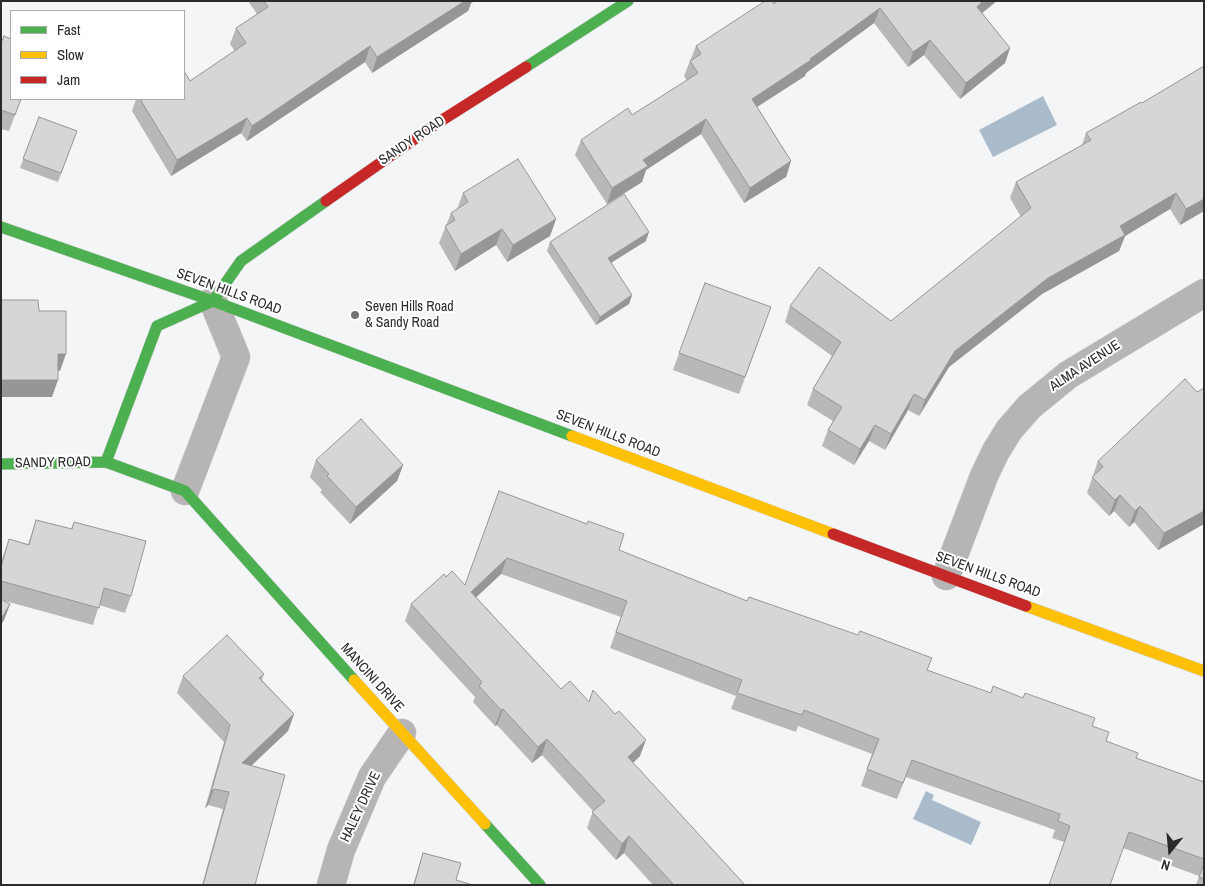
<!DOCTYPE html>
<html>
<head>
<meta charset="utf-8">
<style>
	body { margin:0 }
	#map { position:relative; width:1205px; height:886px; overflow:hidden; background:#f3f5f7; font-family:"Archivo Narrow",sans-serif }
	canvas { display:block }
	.frame { position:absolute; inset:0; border:2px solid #2a2b2d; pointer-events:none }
	.legend { position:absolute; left:10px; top:10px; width:175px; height:90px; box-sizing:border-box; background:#fff; border:1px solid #aaaaab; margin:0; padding:6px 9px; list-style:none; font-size:15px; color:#2a2b2d }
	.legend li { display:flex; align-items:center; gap:10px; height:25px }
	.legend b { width:25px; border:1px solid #aaaaab }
	.north { position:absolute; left:1145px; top:826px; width:50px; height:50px; -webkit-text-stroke:4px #fff; paint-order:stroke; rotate:197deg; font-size:14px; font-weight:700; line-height:20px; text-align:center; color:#2a2b2d }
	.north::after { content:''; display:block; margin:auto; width:18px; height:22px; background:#2a2b2d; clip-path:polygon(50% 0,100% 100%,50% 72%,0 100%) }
</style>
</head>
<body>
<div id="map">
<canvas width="1205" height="886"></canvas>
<div class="frame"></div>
<ul class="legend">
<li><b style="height:6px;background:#4caf50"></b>Fast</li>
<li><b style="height:6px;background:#ffc107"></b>Slow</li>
<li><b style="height:6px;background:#c62828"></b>Jam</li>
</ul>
<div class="north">N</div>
</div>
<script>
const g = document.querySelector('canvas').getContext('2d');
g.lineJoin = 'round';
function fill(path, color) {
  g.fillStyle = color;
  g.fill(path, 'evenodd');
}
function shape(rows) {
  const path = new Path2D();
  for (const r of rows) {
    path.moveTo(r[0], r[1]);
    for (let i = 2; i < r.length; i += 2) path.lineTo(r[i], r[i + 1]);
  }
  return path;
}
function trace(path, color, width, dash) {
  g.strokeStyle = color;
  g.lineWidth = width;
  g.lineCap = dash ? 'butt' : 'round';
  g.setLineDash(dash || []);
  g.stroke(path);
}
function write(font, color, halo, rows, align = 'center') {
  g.font = font + ' "Archivo Narrow",sans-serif';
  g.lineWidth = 4;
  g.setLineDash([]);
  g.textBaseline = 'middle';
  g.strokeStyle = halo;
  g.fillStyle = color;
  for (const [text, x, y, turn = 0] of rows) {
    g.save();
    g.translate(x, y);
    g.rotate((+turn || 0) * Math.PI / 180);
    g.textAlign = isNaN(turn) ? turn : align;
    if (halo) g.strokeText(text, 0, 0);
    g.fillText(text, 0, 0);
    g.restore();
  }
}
const water = shape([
	[1043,96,1057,125,993,157,979,130],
	[926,791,934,795,932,800,981,822,971,845,913,819]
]);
const street = shape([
	[185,491,236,357,213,301],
	[946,576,984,476,996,451,1009,430,1029,407,1068,375,1204,293],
	[331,885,341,850,372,777,402,733]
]);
const fast = shape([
	[526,67,628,1],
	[1,227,213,301,572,436],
	[106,462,157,326,213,301,241,261,326,201],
	[1,464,106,462,185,491,354,680],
	[485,824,540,885]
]);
const slow = shape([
	[572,436,833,534],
	[1026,606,1204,671],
	[354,680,485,824]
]);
const jam = shape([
	[326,201,436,124,526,67],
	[833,534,1026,606]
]);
const wall = shape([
	[248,1,475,1,471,3,468,11,372,73,365,62,247,141,241,133,171,176,132,111,136,99,184,99,190,81,235,51,230,44,236,28,257,14],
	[777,1,982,13,1010,48,1005,63,960,99,924,55,908,67,874,23,806,73,805,76,757,107,791,161,786,177,744,203,701,134,646,170,642,182,607,204,575,155,581,140,632,115,687,81,684,76,696,46],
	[1,43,21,99,9,131,1,129],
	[39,117,77,131,58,182,20,168],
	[1086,133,1204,211,1180,225,1170,209,1125,236,1119,251,1042,294,949,367,919,416,908,410,885,450,869,441,854,465,822,446,828,430,833,421,807,405,813,389,832,356,785,322,790,306,891,321,1021,217,1010,198,1016,182,1082,145],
	[463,193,556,219,550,236,507,262,496,245,455,271,439,243,451,213,457,209],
	[646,241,611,263,632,295,629,304,596,325,547,251,550,242],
	[705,283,771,307,739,394,673,370],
	[316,460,403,465,397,481,350,524,320,492,322,490,310,477],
	[1098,461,1204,524,1158,550,1134,522,1129,527,1114,511,1109,516,1087,493],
	[499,491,619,550,747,601,927,670,990,693,1092,726,1106,741,1136,758,1204,782,1204,885,1196,885,1199,876,1123,848,1064,842,1052,838,1055,830,906,777,897,799,861,786,872,754,798,726,796,732,731,709,736,696,610,648,621,617,501,574,476,597,561,689,589,702,640,756,633,763,745,885,653,885,624,853,616,860,587,828,593,811,542,755,532,763,497,725,495,726,473,702,475,697,405,621,411,604,446,577,465,585],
	[36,520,71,529,74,522,131,596,125,613,99,605,93,625,5,601,10,604,4,620,1,625,1,561,3,556,9,539,28,544],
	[264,674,262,680,294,714,288,731,251,766,255,885,202,885,223,809,208,805,205,808,224,742,177,693,183,676],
	[423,853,456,880,473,885,413,885]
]);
const shadedWall = shape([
	[465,1,475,1,471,3,468,11,372,73,377,57],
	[983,1,997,1,971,22,977,7],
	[880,8,874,23,806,73,805,76,746,114,752,99,810,59],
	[930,40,924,55,908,67,913,52],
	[370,46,365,62,247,141,252,126],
	[1010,48,1005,63,960,99,966,83],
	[247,118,241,133,171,176,177,160],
	[706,119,701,134,646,170,642,182,607,204,612,188,643,160],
	[791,161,786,177,744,203,750,188],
	[1176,193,1170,209,1125,236,1119,251,1042,294,949,367,919,416,925,400,955,351,1048,278,1120,226],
	[1204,199,1204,211,1180,225,1186,209],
	[556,219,550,236,507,262,513,245],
	[502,229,496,245,455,271,461,254],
	[649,232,646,241,604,267,608,258],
	[632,295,629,304,596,325,600,317],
	[58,354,66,354,60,371,52,370],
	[1,380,58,380,52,397,1,397],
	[914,394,908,410,885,450,891,434],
	[875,425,869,441,854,465,860,449],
	[403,465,397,481,350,524,356,507],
	[1120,495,1114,511,1109,516,1115,500],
	[1140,506,1134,522,1129,527,1135,511],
	[1204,511,1204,524,1158,550,1164,533],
	[507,558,501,574,465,608,471,592],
	[10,604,4,620,1,625,1,619],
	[503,709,497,725,495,726,501,710],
	[294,714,288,731,236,780,242,763],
	[547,739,542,755,532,763,538,747],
	[646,740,640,756,622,773,628,757],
	[214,789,208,805,205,808,211,792],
	[629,836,624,853,616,860,622,844]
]);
const building = shape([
	[264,1,465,1,377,57,370,46,252,126,247,118,177,160,140,99,184,99,184,71,190,81,246,43,236,28,268,7,264,1],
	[765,1,772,1,774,4,777,1,983,1,977,7,1010,48,966,83,930,40,913,52,880,8,810,59,811,60,752,99,791,161,750,188,706,119,643,160,648,166,612,188,581,140,628,108,632,115,698,73,690,61,701,54,696,46,765,1],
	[4,36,11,39,11,99,21,99,15,115,1,110,1,43,4,36],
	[1204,66,1204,199,1186,209,1176,193,1120,226,1125,235,1048,278,955,351,925,400,914,394,891,434,875,425,860,449,828,430,842,407,813,389,841,342,790,306,819,267,891,321,1031,208,1016,182,1091,140,1086,133,1141,102,1142,103,1204,66],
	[39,117,77,131,61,173,23,159,39,117],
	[518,159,556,219,513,245,502,229,461,254,445,226,455,220,451,213,468,202,463,193,518,159],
	[624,194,649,232,608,258,632,295,600,317,550,242,624,194],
	[705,283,771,307,745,377,679,353,705,283],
	[1,300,38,300,39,311,66,311,66,354,58,354,58,380,1,380,1,300],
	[1185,379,1197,392,1204,388,1204,511,1164,533,1140,506,1135,511,1120,495,1115,500,1092,477,1103,467,1098,461,1185,379],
	[361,419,403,465,356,507,327,476,329,474,316,460,361,419],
	[499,491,587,524,588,521,624,534,619,550,747,601,749,597,858,635,860,631,932,658,927,670,991,693,993,686,1023,698,1025,693,1095,718,1092,726,1109,732,1106,741,1138,753,1136,758,1204,782,1204,859,1129,832,1110,885,1049,885,1070,826,1058,821,1060,814,912,760,903,783,867,769,879,739,804,710,802,715,737,693,742,680,616,632,627,601,507,558,471,592,561,689,570,681,589,702,593,690,615,714,619,711,646,740,628,757,745,885,674,885,629,836,622,844,592,812,605,801,547,739,538,747,503,709,501,710,479,686,482,682,411,604,444,574,446,577,452,571,465,585,499,491],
	[36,520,72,529,74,522,146,541,131,596,104,588,99,608,1,581,1,567,9,539,29,545,36,520],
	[1,599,10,604,1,619,1,599],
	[227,635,264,674,259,678,294,714,242,763,285,775,255,885,203,885,229,792,214,789,211,792,230,725,183,676,227,635],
	[423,853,461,863,456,880,473,885,414,885,423,853],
	[1204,864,1204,879,1199,877,1204,864]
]);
const markers = [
	[355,315,5,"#707274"]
];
const streetNames = [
	["SANDY ROAD",412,141,-34],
	["SEVEN HILLS ROAD",229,292,20],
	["ALMA AVENUE",1085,366,-33],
	["SEVEN HILLS ROAD",608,434,21],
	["SANDY ROAD",53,463,-1],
	["SEVEN HILLS ROAD",988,575,20],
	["MANCINI DRIVE",372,678,48],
	["HALEY DRIVE",361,807,-65]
];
const poiNames = [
	["Seven Hills Road",365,307],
	["& Sandy Road",365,323]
];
fill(water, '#aabbcb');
trace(street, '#d0d1d2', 29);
trace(fast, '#d0d1d2', 12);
trace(slow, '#d0d1d2', 12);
trace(jam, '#d0d1d2', 12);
trace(street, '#b7b4b5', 28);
trace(fast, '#4caf50', 11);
trace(slow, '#ffc107', 11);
trace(jam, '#c62828', 11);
fill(wall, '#b7b8b9');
fill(shadedWall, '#959696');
fill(building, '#d5d6d7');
trace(building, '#959696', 1);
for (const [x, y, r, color] of markers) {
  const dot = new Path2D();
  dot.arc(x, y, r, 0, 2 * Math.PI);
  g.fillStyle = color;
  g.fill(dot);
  trace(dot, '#fff', 2);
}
write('14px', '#2a2b2d', '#fff', streetNames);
write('14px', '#2a2b2d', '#fff', poiNames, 'left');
</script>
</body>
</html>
